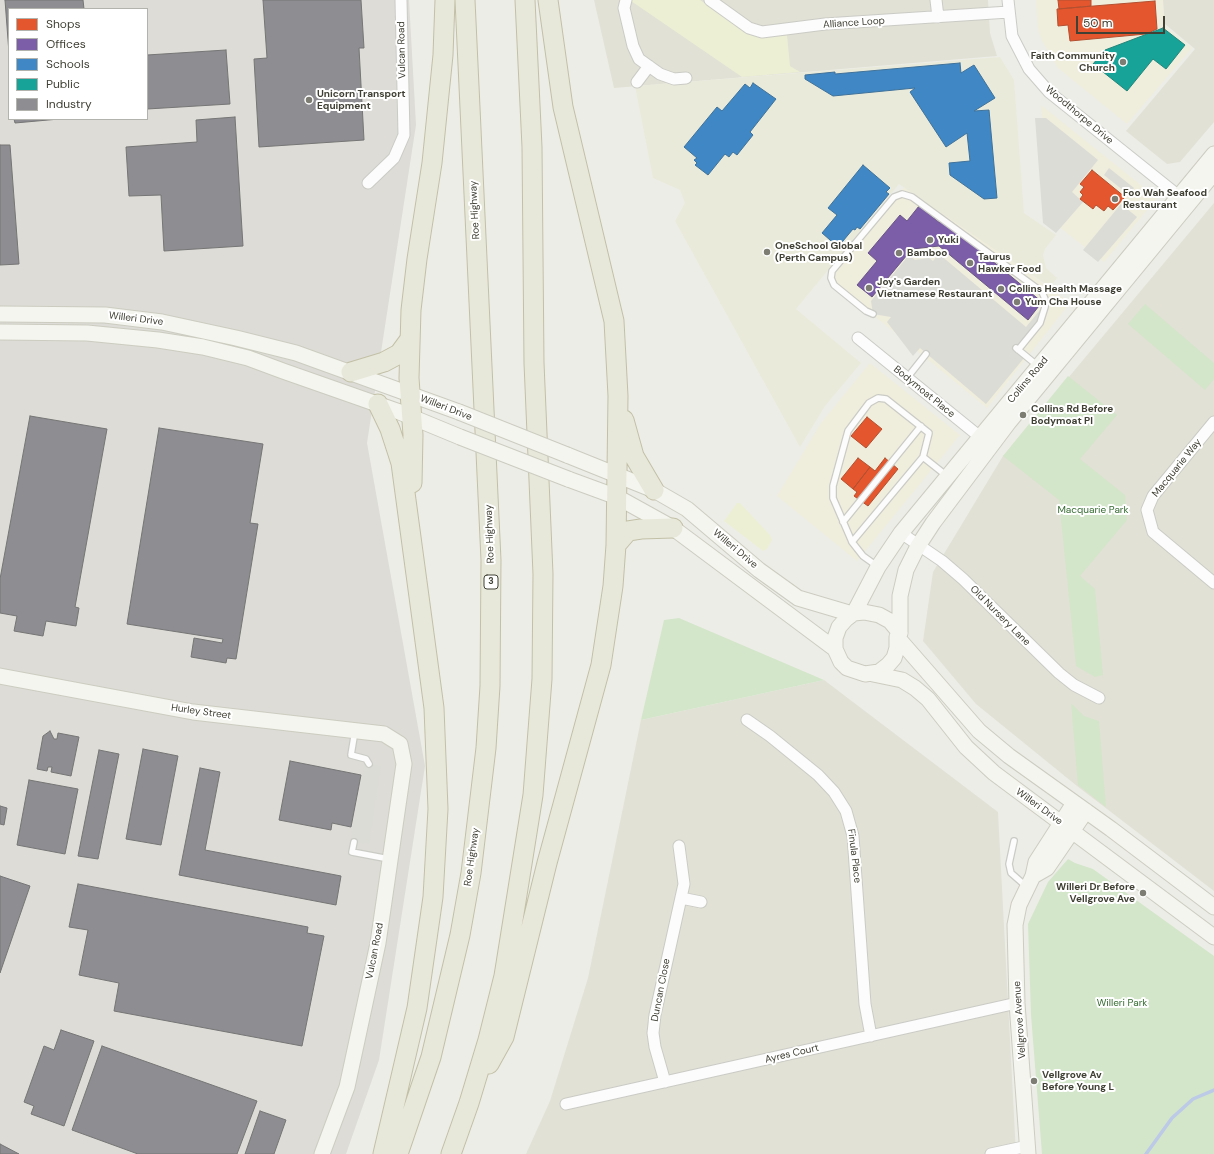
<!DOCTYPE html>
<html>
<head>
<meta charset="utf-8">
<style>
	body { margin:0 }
	#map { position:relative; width:1214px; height:1154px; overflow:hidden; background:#edede8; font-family:"DM Sans",sans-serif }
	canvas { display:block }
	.legend { position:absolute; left:8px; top:8px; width:140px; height:112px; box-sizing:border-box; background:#fff; border:1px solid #b3b3ae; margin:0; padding:5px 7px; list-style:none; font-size:12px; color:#414035 }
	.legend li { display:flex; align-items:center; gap:8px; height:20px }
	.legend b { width:20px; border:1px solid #b3b3ae }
	.scale { position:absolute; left:1076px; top:16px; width:89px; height:18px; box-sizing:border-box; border:2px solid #414035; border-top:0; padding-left:5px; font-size:12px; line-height:14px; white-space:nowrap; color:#414035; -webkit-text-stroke:3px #fff; paint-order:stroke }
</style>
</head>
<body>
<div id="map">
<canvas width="1214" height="1154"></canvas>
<ul class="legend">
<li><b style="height:11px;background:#e4572e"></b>Shops</li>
<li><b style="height:11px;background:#7b5ea7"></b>Offices</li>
<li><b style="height:11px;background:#3f88c5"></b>Schools</li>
<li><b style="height:11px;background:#17a398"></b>Public</li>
<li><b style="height:11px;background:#8d8d92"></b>Industry</li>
</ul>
<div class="scale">50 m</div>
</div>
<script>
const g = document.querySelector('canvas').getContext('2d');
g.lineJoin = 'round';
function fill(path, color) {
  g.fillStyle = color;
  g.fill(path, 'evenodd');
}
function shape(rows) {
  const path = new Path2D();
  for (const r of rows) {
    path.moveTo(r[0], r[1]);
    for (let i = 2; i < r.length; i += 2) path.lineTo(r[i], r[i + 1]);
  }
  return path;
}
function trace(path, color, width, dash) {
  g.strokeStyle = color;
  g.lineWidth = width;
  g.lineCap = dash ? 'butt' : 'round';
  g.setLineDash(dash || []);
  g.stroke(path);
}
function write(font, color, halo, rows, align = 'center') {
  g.font = font + ' "DM Sans",sans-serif';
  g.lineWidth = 4;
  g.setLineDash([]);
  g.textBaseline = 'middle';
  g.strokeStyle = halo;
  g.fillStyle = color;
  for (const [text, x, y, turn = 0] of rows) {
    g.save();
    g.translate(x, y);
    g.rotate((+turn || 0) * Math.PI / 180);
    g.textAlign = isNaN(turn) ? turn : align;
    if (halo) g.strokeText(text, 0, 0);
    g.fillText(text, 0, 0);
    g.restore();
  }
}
const residential = shape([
	[594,0,988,0,990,33,997,56,614,88],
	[1162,0,1214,0,1214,122,1180,162,1167,164,1126,131,1195,49,1165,24],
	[1214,203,1214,891,1077,786,976,704,923,641,933,572,1003,456],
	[824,680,998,812,1016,1154,526,1154,550,1101,588,978,641,720]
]);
const commercial = shape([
	[1036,0,1163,0,1165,26,1192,48,1127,124,1058,68,1042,41,1038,29],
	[1041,105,1157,198,1104,262,1050,220],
	[907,184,1070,303,987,408,828,278],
	[870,363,960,435,857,561,777,496,821,423]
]);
const industrial = shape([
	[0,0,409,0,416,125,367,443,425,766,379,1060,346,1154,0,1154],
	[9,9,147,9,147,119,9,119]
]);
const education = shape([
	[1000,57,1014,80,1024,213,1056,235,1045,249,1043,255,1046,268,1057,278,1050,287,899,184,796,309,861,363,825,406,800,447,675,221,685,203,680,190,653,178,635,86]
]);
const green = shape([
	[1145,304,1214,363,1214,379,1205,390,1128,324],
	[1068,376,1117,415,1080,459,1125,495,1127,520,1080,576,1095,589,1103,675,1095,677,1076,666,1059,500,1003,456],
	[679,618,824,680,641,720,664,620],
	[1071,703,1084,716,1099,721,1106,807,1078,785],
	[1068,859,1075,863,1093,869,1214,956,1214,1154,1042,1154,1031,1015,1028,924,1048,882]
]);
const sand = shape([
	[632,0,700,0,750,34,759,37,787,35,790,66,800,72,742,77,631,1],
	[737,503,740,503,770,535,772,540,767,549,763,551,724,521]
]);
const parking = shape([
	[1035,118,1046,118,1098,160,1072,192,1083,202,1056,233,1043,223],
	[1109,168,1134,188,1129,195,1104,175],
	[1121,204,1137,217,1098,262,1083,250],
	[939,254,1026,327,1040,310,1046,315,1016,348,1024,358,986,404,920,348,913,356,887,322,891,317,873,314,871,301,909,255,915,260,929,258,933,261],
	[365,763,381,766,369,844,350,842]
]);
const shops = shape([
	[1058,0,1091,0,1091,6,1059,9,1058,0],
	[1155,1,1157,29,1146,34,1070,41,1068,25,1058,26,1057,9,1155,1],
	[1092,170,1125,197,1113,210,1108,206,1104,211,1096,205,1093,209,1080,199,1083,195,1080,192,1084,187,1080,184,1092,170],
	[867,417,882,429,866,448,851,436,867,417],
	[858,458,870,467,853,489,841,479,858,458],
	[885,458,898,469,868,506,854,496,857,492,853,489,870,467,875,471,885,458]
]);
const offices = shape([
	[919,206,940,223,941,220,961,235,1042,302,1028,320,939,246,912,249,872,297,857,285,877,261,868,253,900,215,907,221,919,206]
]);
const schools = shape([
	[960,63,961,73,974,65,995,98,974,111,989,110,997,198,984,199,950,175,949,163,970,161,967,133,946,147,910,92,915,88,833,96,805,79,805,75,835,72,835,74,960,63],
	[753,83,776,99,750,132,753,135,737,155,733,152,729,157,725,154,708,175,695,165,697,163,694,160,697,158,684,147,717,107,722,111,745,84,750,88,753,83],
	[863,165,890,188,886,192,889,194,860,229,857,227,855,230,853,229,838,247,822,233,837,215,828,208,863,165]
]);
const public = shape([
	[1163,28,1185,45,1166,69,1153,59,1127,91,1093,64,1105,50,1163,28]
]);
const industry = shape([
	[5,0,83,0,84,9,9,9,9,53,5,0],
	[263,0,361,0,364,48,359,48,364,140,259,147,254,59,267,58,263,0],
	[226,50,230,104,147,109,147,55,226,50],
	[235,117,243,246,164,251,161,195,129,196,126,147,197,142,196,120,235,117],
	[14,119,59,119,15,123,14,119],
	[0,145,10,145,19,264,0,265,0,145],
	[30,416,107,429,75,607,79,608,76,626,46,621,43,636,14,631,17,616,0,613,0,579,30,416],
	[159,428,263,444,250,523,258,524,236,659,227,658,226,663,191,657,194,638,222,643,223,639,127,624,159,428],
	[50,731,54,739,57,739,58,733,79,737,71,776,51,772,52,767,48,767,47,771,37,769,43,736,50,731],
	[143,749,178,756,161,845,126,839,143,749],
	[99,750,119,754,98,859,78,856,99,750],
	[290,761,361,775,351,827,332,823,331,830,279,820,290,761],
	[200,768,220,772,205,850,341,876,336,905,179,875,200,768],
	[29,780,78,789,65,854,17,845,29,780],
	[0,806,7,808,4,825,0,824,0,806],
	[0,876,30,886,0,973,0,876],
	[78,884,308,927,307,933,324,936,302,1046,114,1011,119,983,79,975,88,930,69,927,78,884],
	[61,1030,94,1041,64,1126,31,1114,34,1106,24,1102,44,1046,54,1050,61,1030],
	[102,1046,257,1101,237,1154,138,1154,72,1130,102,1046],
	[260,1111,286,1120,274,1154,245,1154,260,1111],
	[0,1144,19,1154,0,1154,0,1144]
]);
const stream = shape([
	[1146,1154,1172,1118,1193,1099,1214,1090]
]);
const lane = shape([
	[873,314,866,311,834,285,831,278,832,271,894,197,902,194,912,197,1042,292,1045,299,1045,307,1040,323,1018,350],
	[1016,348,1038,366],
	[907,378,926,354],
	[843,522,921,426],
	[852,542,923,457],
	[877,566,863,556,852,542,833,498,833,486,848,431,869,403,878,398,886,399,929,433,923,457,947,476],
	[355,731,351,755,366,759,369,764],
	[1014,841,1009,864,1011,873,1027,887],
	[354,842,352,852,389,859]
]);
const street = shape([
	[626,0,624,8,633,46,639,59,660,74,674,79,686,78],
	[710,0,749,28,762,32,825,24,1009,12],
	[936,0,938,17],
	[1008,0,1012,36,1029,69,1049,92,1185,201],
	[637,82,649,66],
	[368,183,394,158,404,135,401,0],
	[858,338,985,441],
	[1214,422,1153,496,1147,510,1153,532,1214,583],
	[901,533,942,561,963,579,1059,673,1074,685,1099,698],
	[747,720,770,736,818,775,834,792,846,811,853,836,865,1004,871,1036],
	[681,898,701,902],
	[665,1082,655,1047,653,1033,655,1015,684,884,679,846],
	[566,1104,1017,1003],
	[991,1154,1028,1146]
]);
const secondary = shape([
	[0,314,105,315,162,322,236,338,296,353,459,412],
	[0,332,87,333,158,340,203,347,248,358,283,371,397,411,460,437],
	[567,455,654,490,687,509,759,570,798,598,852,614],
	[568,479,617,497,673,528,835,649],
	[864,612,879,615,890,621,900,633,897,637,897,648,894,658,888,665,879,672,865,674,847,668,841,662,835,649,835,638,839,627,846,619,854,613,864,612],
	[854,613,878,567,901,533,1214,154],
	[900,633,900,596,906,570,918,546,933,523,1009,422,1214,173],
	[897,637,979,731,1009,756,1111,829,1214,907],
	[873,674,902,680,915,688,928,699,966,747,994,773,1214,937],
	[0,676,193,712,384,734,400,744,404,764,378,943,347,1087,322,1154],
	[1033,876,1047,868,1086,811],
	[1028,1154,1017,1003,1015,925,1019,905,1033,876,1036,862,1074,803]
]);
const highway = shape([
	[351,372,384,362,399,354,410,339],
	[378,404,390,429,401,463,434,708,438,809,433,897,417,1008,383,1154],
	[624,420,634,456,654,490],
	[412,483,413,435,409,378,411,310,417,259,432,163,443,55,445,0],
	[616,545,628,531,641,529,673,528],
	[489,1064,504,1037,547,863,601,665,613,586,616,545,618,396,614,321,563,107,548,0],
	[398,1154,431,1057,460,935,471,873,486,748,490,686,491,560,465,0],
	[451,1154,469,1103,488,1040,504,976,533,795,542,679,543,574,534,363,532,147,525,0]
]);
const secondaryBridge = shape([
	[459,412,567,455],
	[460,437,568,479]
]);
const markers = [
	[1123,62,4,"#7d7d74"],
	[309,100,4,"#7d7d74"],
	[1115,199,4,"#7d7d74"],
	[930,240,4,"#7d7d74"],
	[767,252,4,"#7d7d74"],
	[899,253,4,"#7d7d74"],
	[970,263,4,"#7d7d74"],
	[869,288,4,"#7d7d74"],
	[1001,289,4,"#7d7d74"],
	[1017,302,4,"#7d7d74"],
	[1023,415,4,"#7d7d74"],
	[1143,893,4,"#7d7d74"],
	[1034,1081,4,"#7d7d74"]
];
const shields = [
	[491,582,14]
];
const shieldNames = [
	["3",491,582]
];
const streetNames = [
	["Alliance Loop",854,23,-4],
	["Vulcan Road",402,50,-91],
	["Woodthorpe Drive",1079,115,40],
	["Roe Highway",475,210,-93],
	["Willeri Drive",136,319,7],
	["Collins Road",1028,380,-50],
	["Bodymoat Place",924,392,39],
	["Willeri Drive",446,408,21],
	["Macquarie Way",1177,468,-51],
	["Roe Highway",490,534,-92],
	["Willeri Drive",735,549,40],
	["Old Nursery Lane",1000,616,45],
	["Hurley Street",201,712,8],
	["Willeri Drive",1039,807,36],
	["Finula Place",854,856,83],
	["Roe Highway",472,857,-82],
	["Vulcan Road",375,951,-79],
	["Duncan Close",661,990,-79],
	["Vellgrove Avenue",1020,1020,-94],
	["Ayres Court",792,1054,-13]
];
const poiNames = [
	["Faith Community",1115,56,"right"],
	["Church",1115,68,"right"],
	["Unicorn Transport",317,94],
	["Equipment",317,106],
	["Foo Wah Seafood",1123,193],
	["Restaurant",1123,205],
	["Yuki",938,240],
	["OneSchool Global",775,246],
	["(Perth Campus)",775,258],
	["Bamboo",907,253],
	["Taurus",978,257],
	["Hawker Food",978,269],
	["Joy's Garden",877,282],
	["Vietnamese Restaurant",877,294],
	["Collins Health Massage",1009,289],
	["Yum Cha House",1025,302],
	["Collins Rd Before",1031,409],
	["Bodymoat Pl",1031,421],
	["Willeri Dr Before",1135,887,"right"],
	["Vellgrove Ave",1135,899,"right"],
	["Vellgrove Av",1042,1075],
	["Before Young L",1042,1087]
];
const parkNames = [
	["Macquarie Park",1093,510],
	["Willeri Park",1122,1003]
];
fill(residential, '#e1e1d5');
fill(commercial, '#efeddc');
fill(industrial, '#dddcd6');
fill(education, '#eaeadb');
fill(green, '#d3e6ca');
fill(sand, '#ecefd4');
fill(parking, '#dcdcd7');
fill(shops, '#e4572e');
trace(shops, '#b35030', 1);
fill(offices, '#7b5ea7');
trace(offices, '#6a5585', 1);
fill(schools, '#3f88c5');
trace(schools, '#40729a', 1);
fill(public, '#17a398');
trace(public, '#24857a', 1);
fill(industry, '#8d8d92');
trace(industry, '#767676', 1);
trace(stream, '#bcc9e7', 3.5);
trace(lane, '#cbcbc6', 8);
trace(street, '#cbcbc6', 13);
trace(secondary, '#ccccc1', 17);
trace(highway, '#c2c0a6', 21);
trace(lane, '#fcfcfc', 5.5);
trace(street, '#fcfcfc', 11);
trace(secondary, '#f4f5ee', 15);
trace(highway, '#e8e8da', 19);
trace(secondaryBridge, '#ccccc1', 17, []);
trace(secondaryBridge, '#f4f5ee', 15);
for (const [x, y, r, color] of markers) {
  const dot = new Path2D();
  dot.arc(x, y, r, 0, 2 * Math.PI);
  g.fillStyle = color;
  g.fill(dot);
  trace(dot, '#fff', 1.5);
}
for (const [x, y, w] of shields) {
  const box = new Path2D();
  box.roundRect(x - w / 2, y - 7, w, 14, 3);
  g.fillStyle = '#fff';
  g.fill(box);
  trace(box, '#414035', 1);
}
write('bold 9px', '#414035', null, shieldNames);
write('10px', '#414035', '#fff', streetNames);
write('bold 10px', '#414035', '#fff', poiNames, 'left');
write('10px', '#346b30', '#fff', parkNames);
</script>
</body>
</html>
